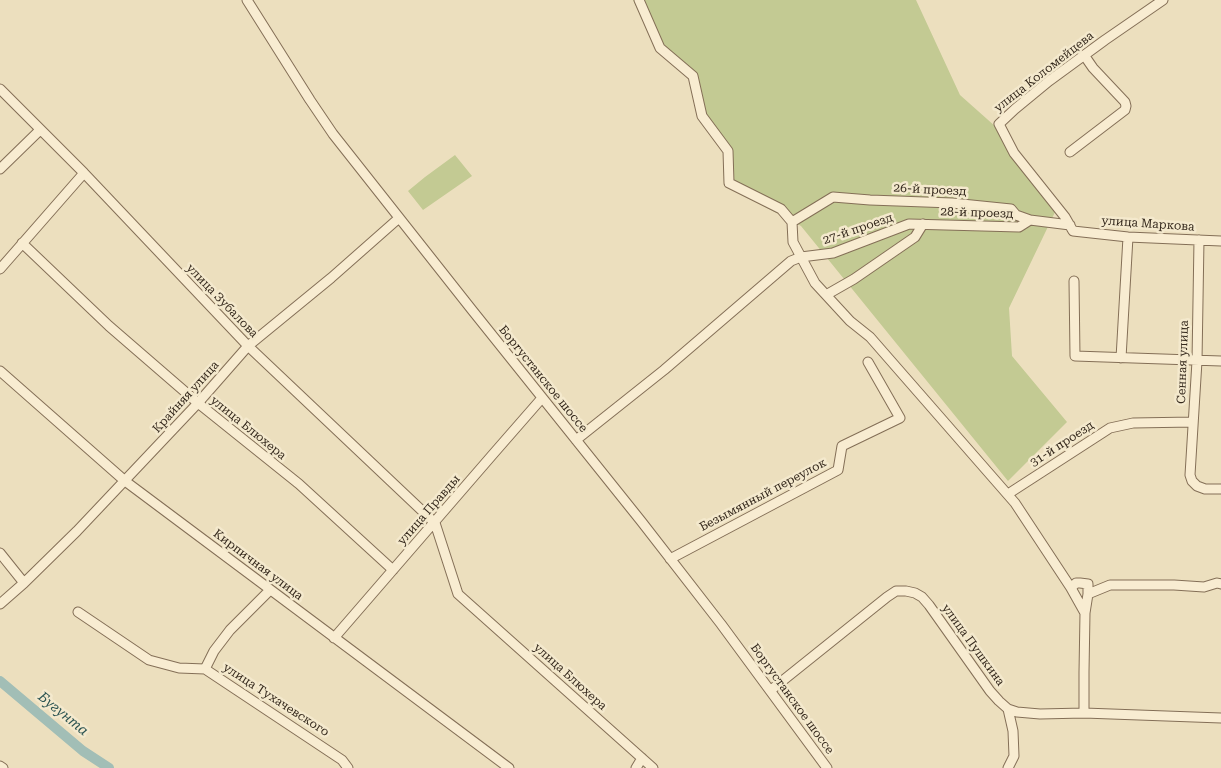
<!DOCTYPE html>
<html>
<head>
<meta charset="utf-8">
<style>
	body { margin:0 }
	canvas { display:block; background:#ecdfbe }
</style>
</head>
<body>
<canvas width="1221" height="768"></canvas>
<script>
const g = document.querySelector('canvas').getContext('2d');
g.lineJoin = 'round';
function fill(path, color) {
  g.fillStyle = color;
  g.fill(path, 'evenodd');
}
function shape(rows) {
  const path = new Path2D();
  for (const r of rows) {
    path.moveTo(r[0], r[1]);
    for (let i = 2; i < r.length; i += 2) path.lineTo(r[i], r[i + 1]);
  }
  return path;
}
function trace(path, color, width, dash) {
  g.strokeStyle = color;
  g.lineWidth = width;
  g.lineCap = dash ? 'butt' : 'round';
  g.setLineDash(dash || []);
  g.stroke(path);
}
function write(font, color, halo, rows, align = 'center') {
  g.font = font + ' "Roboto Serif",serif';
  g.lineWidth = 5;
  g.setLineDash([]);
  g.textBaseline = 'middle';
  g.strokeStyle = halo;
  g.fillStyle = color;
  for (const [text, x, y, turn = 0] of rows) {
    g.save();
    g.translate(x, y);
    g.rotate((+turn || 0) * Math.PI / 180);
    g.textAlign = isNaN(turn) ? turn : align;
    if (halo) g.strokeText(text, 0, 0);
    g.fillText(text, 0, 0);
    g.restore();
  }
}
const green = shape([
	[633,0,916,0,960,95,996,127,1056,210,1009,308,1012,356,1067,422,1008,481,801,226,724,185,723,147,703,124,692,77,654,44],
	[455,155,472,176,423,210,408,191,425,177]
]);
const river = shape([
	[0,681,83,751,109,768]
]);
const minor = shape([
	[247,0,310,100,333,134,472,310,641,521,721,624,827,768],
	[639,0,660,48,693,76,702,116,728,151,729,183,781,209,792,222,793,242,815,283,850,321,870,337,1015,503,1071,588,1085,613],
	[1163,0,1105,40,1049,81,1015,109,999,124,1014,153,1065,217,1073,231,1128,237,1221,241],
	[0,89,84,173,248,346,435,523,458,594,653,768],
	[1070,152,1125,110,1126,106,1125,102,1093,68,1084,55],
	[0,169,40,130],
	[792,222,833,197,870,200,952,203,1011,209,1016,215,1030,220,1070,225],
	[1199,240,1197,361,1190,475,1192,481,1197,486,1205,489,1221,489],
	[22,243,109,326,198,403,299,484,393,570],
	[0,269,84,173],
	[1074,281,1075,356,1221,361],
	[826,295,854,279,915,237,923,224],
	[1121,358,1128,237],
	[0,371,125,481,509,768],
	[576,440,664,370,791,261,801,257,833,253,909,224,1019,227,1030,220],
	[1008,494,1110,428,1133,423,1193,422],
	[0,553,24,583],
	[670,559,838,470,842,446,900,418,868,362],
	[1071,588,1076,583,1080,583,1088,584,1088,594],
	[0,604,24,583,77,531,198,403,248,346,331,278,399,218],
	[78,612,149,660,179,668,205,669,342,760,348,768],
	[334,638,494,453,542,398],
	[205,669,214,651,230,630,270,590],
	[771,690,887,597,896,591,906,591,915,593,922,597,929,605,990,691,999,701,1008,709,1017,712,1040,714,1084,713,1221,718],
	[1084,713,1084,672,1085,613,1088,594,1110,585,1174,585,1204,587,1217,583,1221,584],
	[0,766,3,768],
	[636,768,642,758],
	[1008,768,1014,756,1013,731,1008,709]
]);
const streetNames = [
	["улица Коломейцева",1044,72,-38],
	["26-й проезд",930,190,3],
	["28-й проезд",977,213,2],
	["улица Маркова",1148,224,4],
	["27-й проезд",858,229,-19],
	["улица Зубалова",222,301,46],
	["Сенная улица",1183,362,-88],
	["Боргустанское шоссе",543,379,51],
	["Крайняя улица",186,397,-48],
	["улица Блюхера",248,428,39],
	["31-й проезд",1062,444,-33],
	["Безымянный переулок",763,495,-28],
	["улица Правды",429,510,-49],
	["Кирпичная улица",258,565,37],
	["улица Пушкина",973,645,54],
	["улица Блюхера",570,677,42],
	["Боргустанское шоссе",792,699,54],
	["улица Тухачевского",276,700,33]
];
const waterNames = [
	["Бугунта",63,714,39]
];
fill(green, '#c3ca93');
trace(river, '#a2beb6', 10);
trace(minor, '#846f57', 11);
trace(minor, '#f8ecd1', 9);
write('12px', '#34281c', '#f4e9cd', streetNames);
write('italic 14px', '#2b5351', '#f4e9cd', waterNames);
</script>
</body>
</html>
